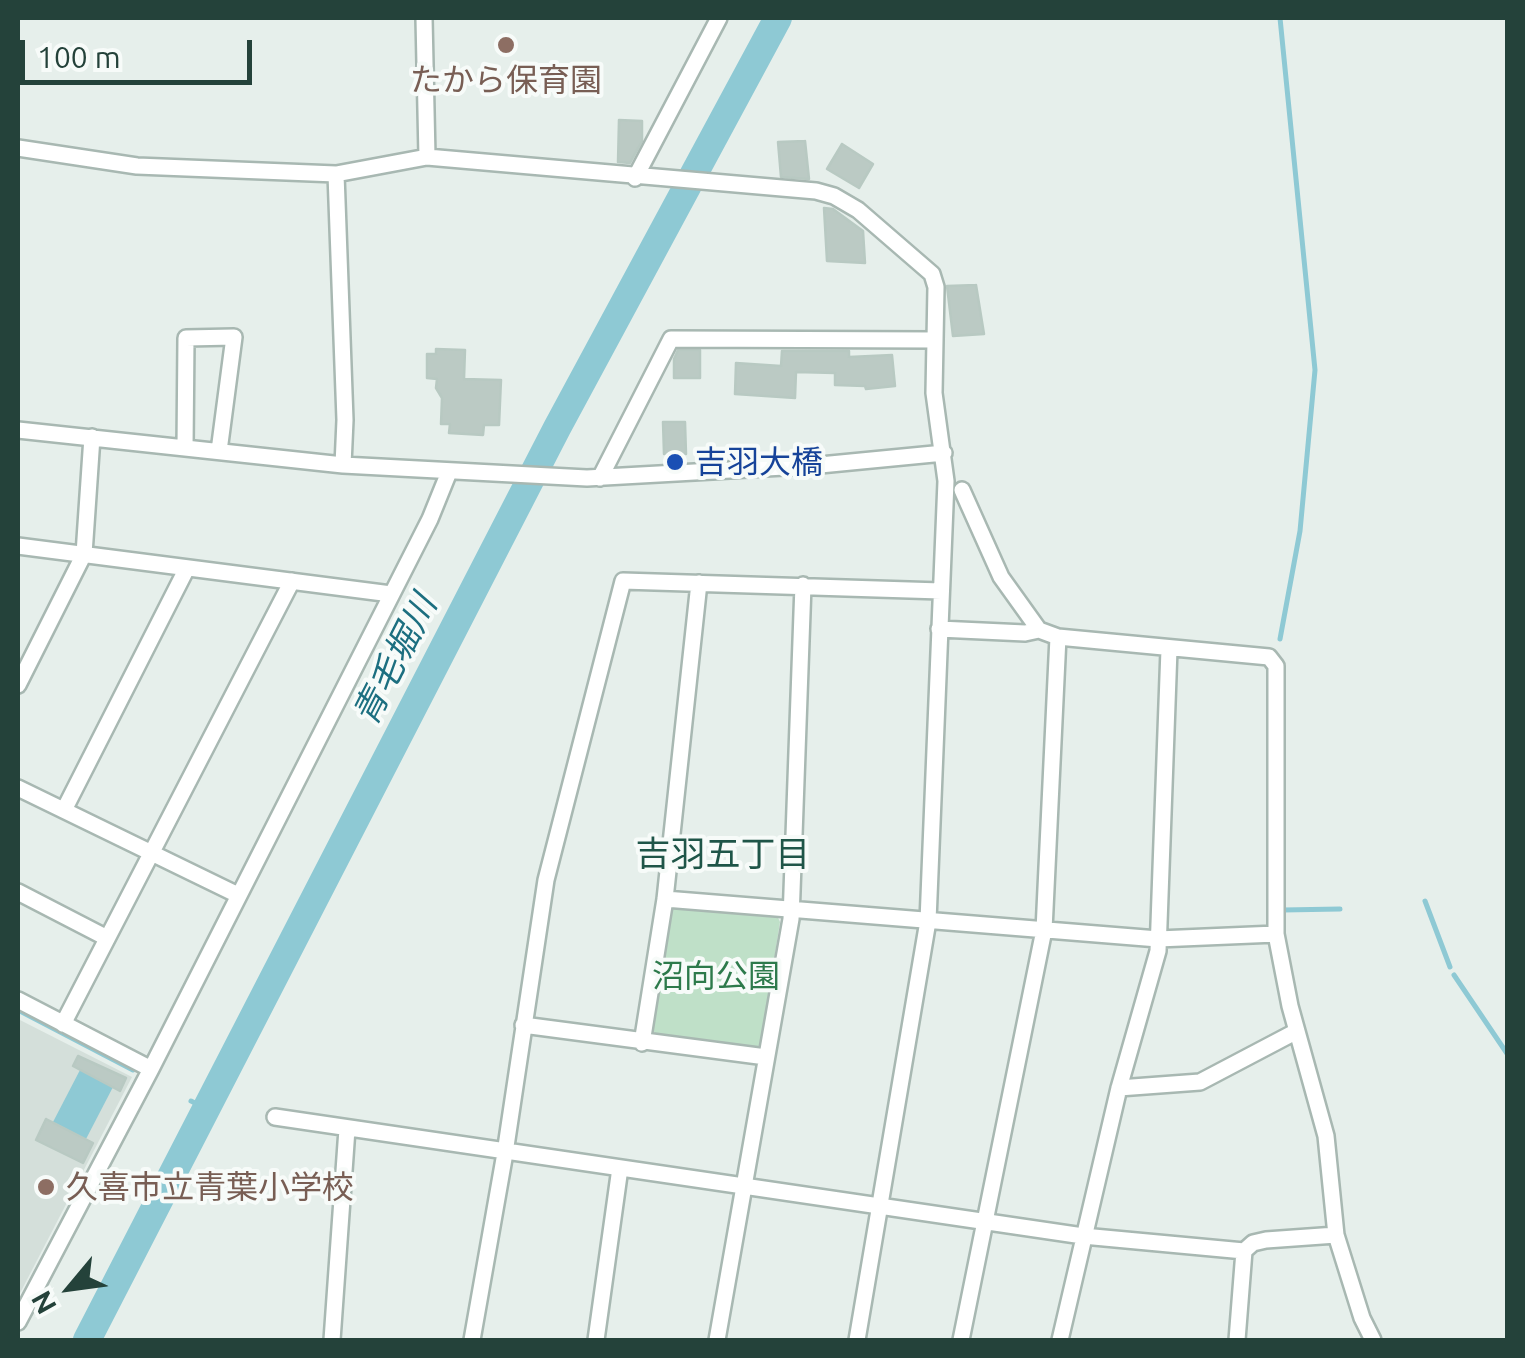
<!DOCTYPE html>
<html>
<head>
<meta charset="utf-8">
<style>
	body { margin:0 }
	#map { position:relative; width:1525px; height:1358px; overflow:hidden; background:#e6efeb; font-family:Ubuntu,sans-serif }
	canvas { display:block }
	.frame { position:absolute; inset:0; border:20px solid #24423a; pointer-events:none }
	.north { position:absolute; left:20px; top:1238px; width:100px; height:100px; -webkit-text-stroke:8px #f7fbf9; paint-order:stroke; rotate:241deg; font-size:28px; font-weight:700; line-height:40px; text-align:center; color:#24423a }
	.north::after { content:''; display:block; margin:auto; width:35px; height:45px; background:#24423a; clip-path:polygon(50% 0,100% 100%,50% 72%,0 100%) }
	.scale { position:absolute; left:20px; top:40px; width:232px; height:45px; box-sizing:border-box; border:5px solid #24423a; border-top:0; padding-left:12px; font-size:30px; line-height:35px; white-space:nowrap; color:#24423a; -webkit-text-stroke:8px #f7fbf9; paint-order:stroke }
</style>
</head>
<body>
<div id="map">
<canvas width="1525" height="1358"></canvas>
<div class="frame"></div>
<div class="north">N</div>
<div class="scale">100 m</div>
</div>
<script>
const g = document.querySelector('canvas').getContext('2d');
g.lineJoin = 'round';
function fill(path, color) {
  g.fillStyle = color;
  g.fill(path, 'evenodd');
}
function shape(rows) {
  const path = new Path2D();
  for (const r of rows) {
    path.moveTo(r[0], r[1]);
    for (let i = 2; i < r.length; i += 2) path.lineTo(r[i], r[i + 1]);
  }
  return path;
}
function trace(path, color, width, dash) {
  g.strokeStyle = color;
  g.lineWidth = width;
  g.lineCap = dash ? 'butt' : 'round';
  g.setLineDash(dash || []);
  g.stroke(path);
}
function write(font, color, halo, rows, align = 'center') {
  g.font = font + ' Ubuntu,"Noto Sans JP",sans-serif';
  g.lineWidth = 8;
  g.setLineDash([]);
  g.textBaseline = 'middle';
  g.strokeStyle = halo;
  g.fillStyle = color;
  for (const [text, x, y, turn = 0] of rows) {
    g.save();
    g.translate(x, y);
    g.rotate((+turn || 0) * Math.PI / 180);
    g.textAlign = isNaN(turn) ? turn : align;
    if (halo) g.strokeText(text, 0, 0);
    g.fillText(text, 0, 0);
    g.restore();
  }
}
const built = shape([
	[18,1019,132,1077,18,1297]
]);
const green = shape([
	[675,908,776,913,780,922,761,1044,754,1049,657,1035,652,1031,669,910]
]);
const water = shape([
	[80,1070,113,1087,86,1139,53,1122]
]);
const stream = shape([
	[1280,18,1315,370,1300,531,1280,639],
	[1425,901,1450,967],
	[1283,910,1340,909],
	[1454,975,1508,1055],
	[18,1010,133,1070],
	[191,1101,207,1109]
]);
const river = shape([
	[87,1340,557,428,778,18]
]);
const building = shape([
	[619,120,642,121,642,141,630,163,618,162,619,120],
	[805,141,809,179,781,177,778,142,805,141],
	[842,144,873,164,859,188,827,169,842,144],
	[824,208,833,209,863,231,865,263,827,261,824,208],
	[976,285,984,334,953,336,947,286,976,285],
	[436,349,465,350,464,379,501,380,499,425,484,425,483,435,449,433,450,424,441,424,442,398,436,388,437,379,427,378,427,354,436,354,436,349],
	[678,350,700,350,700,378,674,378,674,359,678,350],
	[782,351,849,351,849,357,892,355,895,386,866,389,865,386,835,385,835,373,796,372,795,398,735,394,736,363,781,366,782,351],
	[663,422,685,422,686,454,664,454,663,422],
	[78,1056,126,1078,120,1091,73,1066,78,1056],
	[46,1119,93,1143,83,1163,36,1140,46,1119]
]);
const minor = shape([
	[424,18,427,157],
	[18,148,137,166,336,174,427,157,816,191,834,196,858,210,932,274,936,287,934,393,946,481,928,921,857,1340],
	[336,174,345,420,343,465],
	[635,178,719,18],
	[18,430,343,465,587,478,820,465,944,453],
	[185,448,186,338,234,337,219,451],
	[600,478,671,339,935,340],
	[962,490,1001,577,1039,630,1058,637,1269,657,1276,666,1276,934,1290,1006,1326,1136,1336,1235,1362,1318,1373,1340],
	[18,546,391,594],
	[939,629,1025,633,1039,630],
	[18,685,84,554,92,437],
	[18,788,238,895],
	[64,810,187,568],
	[18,892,107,938],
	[665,899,1158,939,1276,934],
	[18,1000,151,1069],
	[63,1024,292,581],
	[523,1025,766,1057],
	[642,1043,665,899,699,583],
	[1119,1088,1200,1082,1297,1031],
	[275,1117,1083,1236,1244,1251,1253,1243,1266,1240,1336,1235],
	[18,1322,151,1069,430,519,449,472],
	[332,1340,347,1129],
	[472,1340,505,1153,546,880,623,581,941,591],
	[596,1340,620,1168],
	[717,1340,791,919,803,585],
	[961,1340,1044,930,1058,637],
	[1060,1340,1119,1088,1158,951,1169,649],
	[1237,1340,1244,1251]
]);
const markers = [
	[506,45,10,"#8d6e63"],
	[675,462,10,"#1a4fb4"],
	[46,1187,10,"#8d6e63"]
];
const educationNames = [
	["たから保育園",506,80],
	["久喜市立青葉小学校",66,1187,"left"]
];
const transitNames = [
	["吉羽大橋",695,462]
];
const parkNames = [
	["沼向公園",716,976]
];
const waterNames = [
	["青毛堀川",395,660,-63]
];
const neighbourhoodNames = [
	["吉羽五丁目",723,854]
];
fill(built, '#d4dfda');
fill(green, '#bfe0c8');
fill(water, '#8ec9d4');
trace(stream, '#8ec9d4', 5);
trace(river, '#8ec9d4', 28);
fill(building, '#bbcac4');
trace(building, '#b8c9c2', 2.5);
trace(minor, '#a8b8b2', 20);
trace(minor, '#fff', 15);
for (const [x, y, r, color] of markers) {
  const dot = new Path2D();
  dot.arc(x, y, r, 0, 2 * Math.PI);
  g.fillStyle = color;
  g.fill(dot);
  trace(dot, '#f7fbf9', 4);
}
write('32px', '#785e54', '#f7fbf9', educationNames);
write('32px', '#164399', '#f7fbf9', transitNames, 'left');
write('32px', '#2d7a4b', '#f7fbf9', parkNames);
write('italic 35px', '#1c6f80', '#f7fbf9', waterNames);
write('35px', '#1f5548', '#f7fbf9', neighbourhoodNames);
</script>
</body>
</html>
